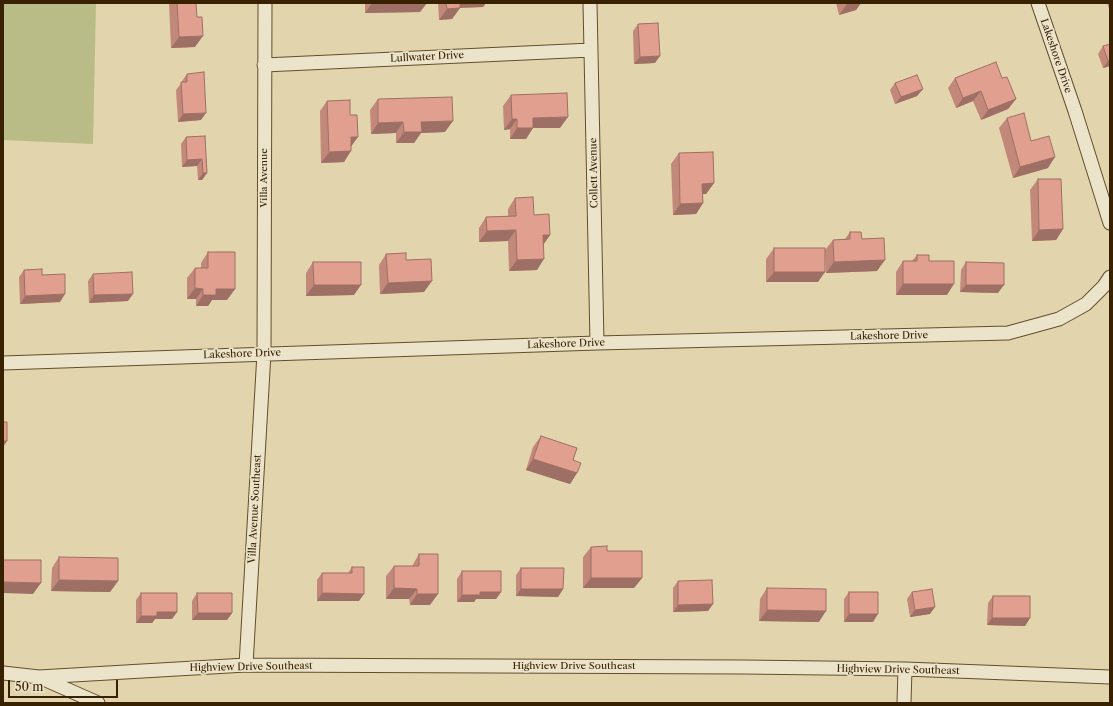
<!DOCTYPE html>
<html>
<head>
<meta charset="utf-8">
<style>
	body { margin:0 }
	#map { position:relative; width:1113px; height:706px; overflow:hidden; background:#e2d5ad; font-family:"Libre Caslon Text",serif }
	canvas { display:block }
	.frame { position:absolute; inset:0; border:4px solid #382101; pointer-events:none }
	.scale { position:absolute; left:8px; top:680px; width:110px; height:18px; box-sizing:border-box; border:2px solid #382101; border-top:0; padding-left:5px; font-size:12px; line-height:14px; white-space:nowrap; color:#382101; -webkit-text-stroke:3px #ece4ca; paint-order:stroke }
</style>
</head>
<body>
<div id="map">
<canvas width="1113" height="706"></canvas>
<div class="frame"></div>
<div class="scale">50 m</div>
</div>
<script>
const g = document.querySelector('canvas').getContext('2d');
g.lineJoin = 'round';
function fill(path, color) {
  g.fillStyle = color;
  g.fill(path, 'evenodd');
}
function shape(rows) {
  const path = new Path2D();
  for (const r of rows) {
    path.moveTo(r[0], r[1]);
    for (let i = 2; i < r.length; i += 2) path.lineTo(r[i], r[i + 1]);
  }
  return path;
}
function trace(path, color, width, dash) {
  g.strokeStyle = color;
  g.lineWidth = width;
  g.lineCap = dash ? 'butt' : 'round';
  g.setLineDash(dash || []);
  g.stroke(path);
}
function write(font, color, halo, rows, align = 'center') {
  g.font = font + ' "Libre Caslon Text",serif';
  g.lineWidth = 3.5;
  g.setLineDash([]);
  g.textBaseline = 'middle';
  g.strokeStyle = halo;
  g.fillStyle = color;
  for (const [text, x, y, turn = 0] of rows) {
    g.save();
    g.translate(x, y);
    g.rotate((+turn || 0) * Math.PI / 180);
    g.textAlign = isNaN(turn) ? turn : align;
    if (halo) g.strokeText(text, 0, 0);
    g.fillText(text, 0, 0);
    g.restore();
  }
}
const green = shape([
	[3,3,96,3,93,144,3,140]
]);
const street = shape([
	[590,3,597,343],
	[1038,3,1075,111,1110,223],
	[264,65,591,50],
	[3,363,597,343,1008,333,1059,319,1086,304,1104,286,1110,277],
	[246,665,264,353,265,3],
	[3,673,39,677,98,703],
	[39,677,246,665,743,667,905,669,1110,677],
	[904,703,905,669]
]);
const wall = shape([
	[169,3,196,3,195,47,171,48],
	[365,3,427,3,420,12,365,13],
	[438,3,486,3,483,7,460,8,452,19,439,20],
	[836,3,861,3,856,10,839,15],
	[1107,3,1110,3,1110,11],
	[638,24,655,63,634,64,633,31],
	[1103,46,1110,66,1103,68,1098,54],
	[187,74,201,120,178,122,176,90,182,82,182,81],
	[955,78,1002,78,1016,99,1008,109,981,120,973,101,956,108,948,88],
	[895,83,923,89,917,96,895,104,890,90],
	[511,95,560,128,533,128,526,139,510,139,510,129,504,130,503,106],
	[378,99,445,132,421,133,414,143,396,143,396,133,371,134,370,110],
	[327,101,351,147,344,162,321,163,320,111],
	[1007,118,1031,141,1048,168,1013,178,999,128],
	[205,136,207,173,202,180,198,180,197,166,182,167,181,144,186,137],
	[679,153,714,183,706,194,703,194,703,203,696,214,673,215,671,164],
	[1038,179,1063,229,1056,240,1032,241,1030,190],
	[515,198,534,215,550,235,544,244,537,270,509,271,508,241,479,242,479,228,486,217,508,216,508,209],
	[850,232,862,239,877,271,826,273,825,250,833,240,845,239],
	[774,248,818,282,766,282,766,259],
	[208,252,235,289,227,300,212,300,208,306,196,306,196,299,187,299,187,278,195,268,201,268,201,263],
	[386,254,406,260,424,292,380,294,379,265],
	[917,255,929,261,947,295,896,295,896,272,903,261,912,261],
	[313,262,354,295,306,296,306,273],
	[966,262,998,293,960,292,961,270],
	[24,270,42,275,60,302,20,304,19,277],
	[93,274,128,301,89,303,88,281],
	[541,436,577,473,570,484,526,470,533,447],
	[591,547,607,551,642,578,634,588,583,588,583,557],
	[419,554,430,605,410,605,409,599,386,599,386,576,394,566,412,566],
	[59,557,118,581,110,592,51,591,52,568],
	[352,567,359,601,317,601,317,580,322,573,348,573],
	[521,568,563,589,558,597,516,596,516,575],
	[462,571,501,592,496,599,476,599,474,602,457,602,457,579],
	[678,581,713,604,708,611,673,612,673,588],
	[767,588,819,622,759,621,760,599],
	[849,592,873,622,844,622,844,599],
	[912,592,930,614,910,617,907,599],
	[141,593,177,612,172,619,155,619,152,623,136,623,136,600],
	[197,593,232,613,227,620,192,620,192,601],
	[993,596,1030,618,1025,626,987,625,988,603]
]);
const shadedWall = shape([
	[372,3,427,3,420,12,365,13],
	[455,3,486,3,483,7,452,8],
	[851,3,861,3,856,10,839,15,847,4],
	[460,8,452,19,439,20,447,9],
	[203,36,195,47,171,48,179,37],
	[660,56,655,63,634,64,640,57],
	[1110,60,1110,66,1103,68,1108,61],
	[923,89,917,96,895,104,901,97],
	[981,91,973,101,956,108,963,98],
	[1016,99,1008,109,981,120,988,110],
	[206,113,201,120,178,122,183,114],
	[568,117,560,128,533,128,526,139,510,139,517,128,533,118],
	[512,119,517,119,510,129,504,130],
	[453,121,445,132,421,133,414,143,396,143,404,132,421,122],
	[403,122,396,133,371,134,378,123],
	[351,137,358,137,350,148],
	[351,151,344,162,321,163,329,152],
	[1055,157,1048,168,1013,178,1020,167],
	[202,159,197,166,182,167,187,160],
	[203,173,207,173,202,180,198,180],
	[714,183,706,194,695,195,702,184],
	[703,203,696,214,673,215,680,204],
	[1063,229,1056,240,1032,241,1039,230],
	[516,230,508,241,479,242,487,231],
	[543,235,550,235,542,246],
	[544,259,537,270,509,271,517,260],
	[885,260,877,271,826,273,834,262],
	[774,272,825,272,818,282,766,282],
	[432,281,424,292,380,294,388,283],
	[903,284,954,284,947,295,896,295],
	[314,285,361,285,354,295,306,296],
	[966,285,1004,285,998,293,960,292],
	[195,288,203,289,196,299,187,299],
	[216,289,235,289,227,300,212,300,208,306,196,306,203,295],
	[65,294,60,302,20,304,25,296],
	[133,294,128,301,89,303,94,295],
	[3,441,7,441,3,447],
	[533,459,577,473,570,484,526,470],
	[591,578,642,578,634,588,583,588],
	[59,580,118,581,110,592,51,591],
	[3,582,41,583,33,594,3,593],
	[394,588,417,589,409,599,386,599],
	[521,589,563,589,558,597,516,596],
	[480,592,501,592,496,599,476,599,474,602,457,602,462,595],
	[322,593,364,594,359,601,317,601],
	[417,594,438,594,430,605,410,605],
	[713,604,708,611,673,612,678,605],
	[935,607,930,614,910,617,915,610],
	[767,610,826,611,819,622,759,621],
	[157,612,177,612,172,619,155,619,152,623,136,623,141,616],
	[198,613,232,613,227,620,192,620],
	[849,614,878,614,873,622,844,622],
	[992,618,1030,618,1025,626,987,625]
]);
const building = shape([
	[177,3,196,3,197,17,202,17,203,36,179,37,177,3],
	[446,3,460,3,460,8,447,9,446,3],
	[658,23,660,56,640,57,638,24,658,23],
	[1110,44,1110,60,1108,61,1103,46,1110,44],
	[996,62,1002,78,1007,77,1016,99,988,110,981,91,963,98,955,78,996,62],
	[204,72,206,113,183,114,181,82,187,82,187,74,204,72],
	[917,75,923,89,901,97,895,83,917,75],
	[567,93,568,117,533,118,533,128,517,128,517,119,512,119,511,95,567,93],
	[452,97,453,121,421,122,422,132,404,132,403,122,378,123,378,99,452,97],
	[350,100,350,115,357,115,358,137,351,137,351,151,329,152,327,101,350,100],
	[1024,113,1031,141,1049,136,1055,157,1020,167,1007,118,1024,113],
	[205,136,207,173,203,173,202,159,187,160,186,137,205,136],
	[713,152,714,183,702,184,703,203,680,204,679,153,713,152],
	[1038,179,1061,179,1063,229,1039,230,1038,179],
	[533,197,534,215,549,214,550,235,543,235,544,259,517,260,516,230,487,231,486,217,516,216,515,198,533,197],
	[850,232,861,232,862,239,884,238,885,260,834,262,833,240,850,239,850,232],
	[774,248,825,248,825,272,774,272,774,248],
	[208,252,235,252,235,289,216,289,216,295,203,295,203,289,195,288,195,268,208,268,208,252],
	[406,253,406,260,431,259,432,281,388,283,386,254,406,253],
	[917,255,929,255,929,261,954,261,954,284,903,284,903,261,917,261,917,255],
	[313,262,361,262,361,285,314,285,313,262],
	[966,262,1004,263,1004,285,966,285,966,262],
	[42,269,42,275,65,274,65,294,25,296,24,270,42,269],
	[132,272,133,294,94,295,93,274,132,272],
	[3,422,7,422,7,441,3,441,3,422],
	[541,436,577,448,573,460,581,463,577,473,533,459,541,436],
	[607,546,607,551,642,551,642,578,591,578,591,547,607,546],
	[419,554,438,554,438,594,417,594,417,589,394,588,394,566,419,566,419,554],
	[59,557,118,558,118,581,59,580,59,557],
	[3,560,41,560,41,583,3,582,3,560],
	[352,567,364,567,364,594,322,593,322,573,352,573,352,567],
	[521,568,564,568,563,589,521,589,521,568],
	[462,571,501,571,501,592,480,592,480,595,462,595,462,571],
	[712,580,713,604,678,605,678,581,712,580],
	[767,588,826,589,826,611,767,610,767,588],
	[932,589,935,607,915,610,912,592,932,589],
	[849,592,878,592,878,614,849,614,849,592],
	[141,593,177,593,177,612,157,612,157,616,141,616,141,593],
	[197,593,232,593,232,613,198,613,197,593],
	[993,596,1030,596,1030,618,992,618,993,596]
]);
const streetNames = [
	["Lakeshore Drive",1056,56,71],
	["Lullwater Drive",427,57,-3],
	["Collett Avenue",594,173,-91],
	["Villa Avenue",264,178,-90],
	["Lakeshore Drive",889,336,-1],
	["Lakeshore Drive",566,344,-2],
	["Lakeshore Drive",242,354,-2],
	["Villa Avenue Southeast",255,509,-87],
	["Highview Drive Southeast",574,666],
	["Highview Drive Southeast",251,667,-1],
	["Highview Drive Southeast",898,670,1]
];
fill(green, '#b9bc86');
trace(street, '#624e2c', 15);
trace(street, '#ece4ca', 13);
fill(wall, '#c2897b');
fill(shadedWall, '#9e6f64');
fill(building, '#e19f8f');
trace(building, '#9e6f64', 1);
write('10px', '#382101', '#ece4ca', streetNames);
</script>
</body>
</html>
